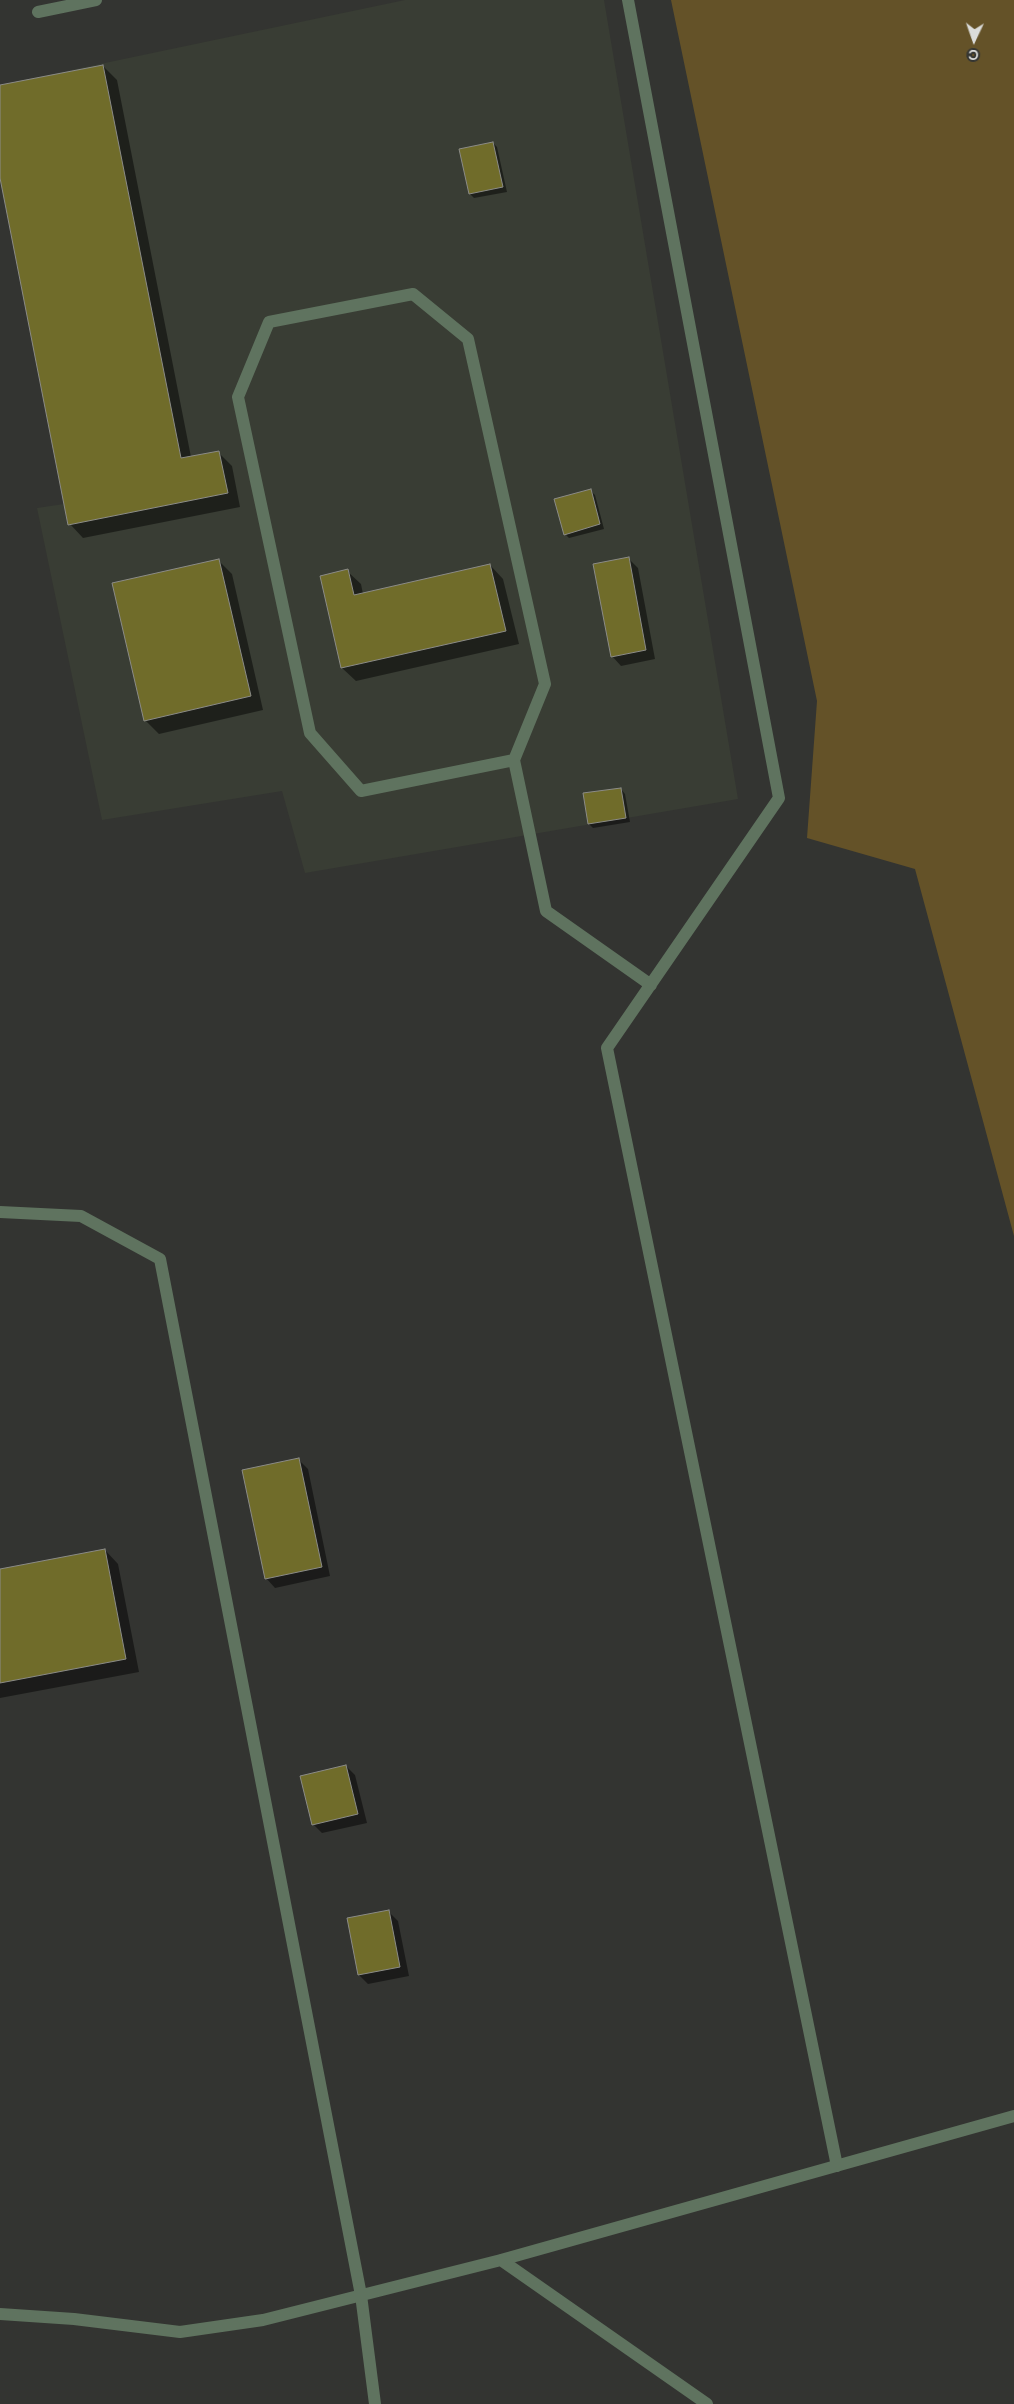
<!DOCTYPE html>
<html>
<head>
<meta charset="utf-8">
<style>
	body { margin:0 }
	#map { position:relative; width:1014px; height:2404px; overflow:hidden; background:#333431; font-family:Manrope,sans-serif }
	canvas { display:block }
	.north { position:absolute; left:949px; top:15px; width:50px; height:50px; -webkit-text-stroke:4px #333431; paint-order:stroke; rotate:183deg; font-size:14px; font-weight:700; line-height:20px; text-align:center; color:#dbdcda }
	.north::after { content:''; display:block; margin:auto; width:18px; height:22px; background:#dbdcda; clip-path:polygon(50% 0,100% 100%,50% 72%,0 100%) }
</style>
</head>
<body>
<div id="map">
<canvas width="1014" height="2404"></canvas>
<div class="north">С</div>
</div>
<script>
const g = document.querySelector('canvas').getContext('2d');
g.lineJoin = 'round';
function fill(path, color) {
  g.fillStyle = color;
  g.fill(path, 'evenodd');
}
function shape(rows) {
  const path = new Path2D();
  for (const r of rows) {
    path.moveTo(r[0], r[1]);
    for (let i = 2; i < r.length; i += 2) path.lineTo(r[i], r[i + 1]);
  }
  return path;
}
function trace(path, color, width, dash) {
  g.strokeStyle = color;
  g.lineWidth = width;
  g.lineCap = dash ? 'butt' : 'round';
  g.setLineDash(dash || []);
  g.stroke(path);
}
const built = shape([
	[405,0,604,0,738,799,305,873,282,791,102,820,37,508,64,504,0,85]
]);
const green = shape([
	[671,0,1014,0,1014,1236,915,869,807,838,817,701]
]);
const shadow = shape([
	[103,66,117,80,191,457,218,452,232,466,240,507,83,538,70,524,0,171,0,86],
	[493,143,497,147,507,192,474,198,470,194,460,150],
	[590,490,595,495,604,529,569,538,565,534],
	[628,558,638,568,655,659,621,666,612,656],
	[218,560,232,574,263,710,159,734,145,720],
	[490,565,503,579,519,644,356,681,342,668,322,577,347,571,361,584,363,594],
	[621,789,625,794,630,822,593,828,589,824],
	[299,1460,308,1469,330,1576,275,1588,266,1578],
	[105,1550,118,1564,139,1672,0,1698,0,1570],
	[346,1766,355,1775,367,1823,322,1833,313,1824],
	[389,1912,398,1921,409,1976,368,1984,359,1975]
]);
const building = shape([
	[103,65,181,458,219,451,228,493,68,525,0,178,0,85,103,65],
	[493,142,503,187,469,194,459,149,493,142],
	[591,489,600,524,564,535,554,499,591,489],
	[629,557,646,650,611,657,593,564,629,557],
	[219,559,251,696,144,721,112,583,219,559],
	[490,564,506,631,341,668,320,576,348,569,354,595,490,564],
	[621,788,626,818,588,824,583,793,621,788],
	[299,1458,322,1567,265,1579,242,1470,299,1458],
	[105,1549,126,1659,0,1683,0,1569,105,1549],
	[346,1765,358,1814,312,1825,300,1776,346,1765],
	[389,1910,400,1967,358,1975,347,1918,389,1910]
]);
const minor = shape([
	[628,0,779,798,607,1048,837,2166],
	[38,12,96,0],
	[514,760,361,791,310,733,238,397,269,322,413,294,468,339,545,684,514,760,546,911,651,985],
	[0,1212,81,1216,160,1259,361,2295,375,2404],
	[501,2260,707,2404],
	[0,2314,74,2319,180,2332,263,2320,501,2260,1014,2116]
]);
fill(built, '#393d34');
fill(green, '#645228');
fill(shadow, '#0007');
fill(building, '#706c2a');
trace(building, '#8b8b87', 1);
trace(minor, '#5f735f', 12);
</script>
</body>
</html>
